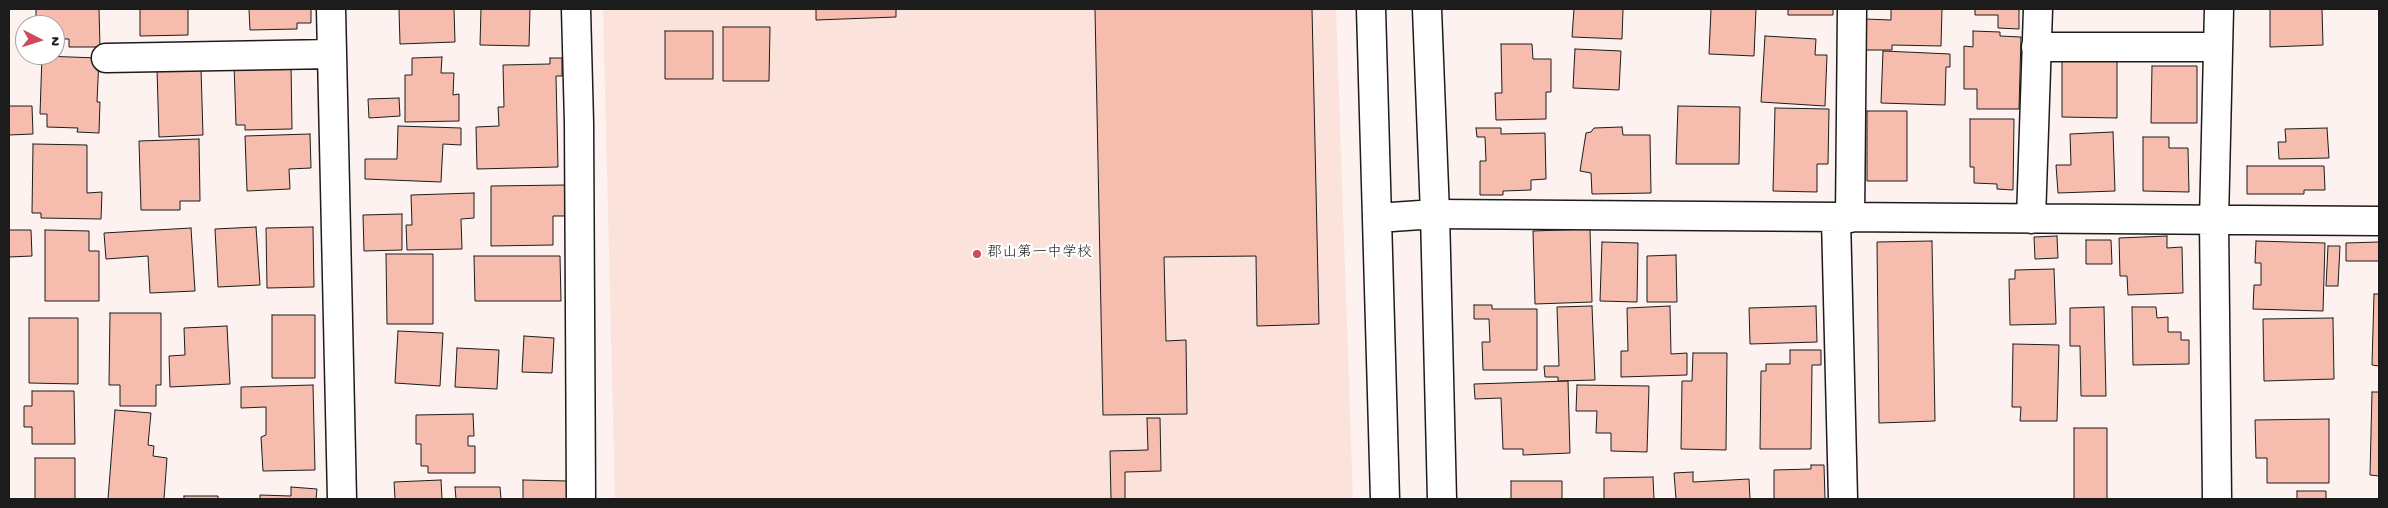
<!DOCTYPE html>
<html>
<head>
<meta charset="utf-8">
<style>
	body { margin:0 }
	#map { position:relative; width:2388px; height:508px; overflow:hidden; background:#fdf2ef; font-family:"Gochi Hand",sans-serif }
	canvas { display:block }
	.frame { position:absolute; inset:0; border:10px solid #1c1c1c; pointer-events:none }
	.north { position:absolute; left:15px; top:15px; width:50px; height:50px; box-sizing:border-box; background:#fff; border:1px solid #a4a4a4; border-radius:50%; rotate:95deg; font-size:14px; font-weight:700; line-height:20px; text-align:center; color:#1c1c1c }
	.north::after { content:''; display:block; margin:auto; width:18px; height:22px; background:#d1495b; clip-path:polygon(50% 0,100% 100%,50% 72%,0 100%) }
</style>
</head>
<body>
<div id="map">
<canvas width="2388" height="508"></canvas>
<div class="frame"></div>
<div class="north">N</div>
</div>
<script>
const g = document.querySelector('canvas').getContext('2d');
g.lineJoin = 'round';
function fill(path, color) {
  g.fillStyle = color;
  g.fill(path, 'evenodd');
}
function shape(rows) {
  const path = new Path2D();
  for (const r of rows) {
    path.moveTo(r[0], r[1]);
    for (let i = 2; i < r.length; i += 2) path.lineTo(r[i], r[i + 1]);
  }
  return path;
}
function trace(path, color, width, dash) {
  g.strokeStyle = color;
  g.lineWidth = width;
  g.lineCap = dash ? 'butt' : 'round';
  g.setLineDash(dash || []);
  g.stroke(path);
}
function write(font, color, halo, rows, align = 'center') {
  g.font = font + ' "Gochi Hand","Klee One",sans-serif';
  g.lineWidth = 4.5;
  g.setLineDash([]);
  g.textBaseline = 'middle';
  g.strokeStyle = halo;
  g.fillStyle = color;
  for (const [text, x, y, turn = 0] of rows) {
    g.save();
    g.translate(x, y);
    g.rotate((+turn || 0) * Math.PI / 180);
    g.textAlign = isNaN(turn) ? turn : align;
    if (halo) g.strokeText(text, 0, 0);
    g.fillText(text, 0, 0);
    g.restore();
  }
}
const built = shape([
	[603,9,1336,9,1353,499,615,499]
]);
const building = shape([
	[36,9,99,9,100,47,69,47,69,39,55,39,55,25,36,24,36,9],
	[140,9,188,9,188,35,140,36,140,9],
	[249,9,311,9,311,23,297,23,297,29,250,30,249,9],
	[399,9,454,9,455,42,400,44,399,9],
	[481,9,530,9,529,46,480,45,481,9],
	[816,9,896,9,896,17,816,20,816,9],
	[1095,9,1312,9,1319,324,1257,326,1256,256,1164,257,1166,341,1186,340,1187,414,1103,415,1095,9],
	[1574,9,1623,9,1622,39,1572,37,1574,9],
	[1711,9,1756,9,1754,56,1709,54,1711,9],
	[1788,9,1833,9,1833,15,1788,15,1788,9],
	[1891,9,1942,9,1941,46,1892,45,1892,50,1864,50,1865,19,1891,20,1891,9],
	[1975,9,2019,9,2019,29,1998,28,1998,15,1975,15,1975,9],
	[2270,9,2322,9,2323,45,2270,47,2270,9],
	[723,27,770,27,769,81,723,81,723,27],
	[665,31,713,31,713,79,665,79,665,31],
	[1973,31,2000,32,2000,36,2021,37,2019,109,1977,109,1977,89,1964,89,1964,46,1973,47,1973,31],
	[1765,36,1816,39,1815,55,1827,55,1825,106,1761,102,1765,36],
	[1501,44,1532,44,1533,59,1551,59,1551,92,1546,92,1546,119,1496,120,1495,93,1502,93,1501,44],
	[1575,49,1621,51,1619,90,1573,88,1575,49],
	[1883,51,1950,54,1950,67,1946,67,1945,105,1881,103,1883,51],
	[42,56,99,58,97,102,100,102,99,133,77,132,78,128,47,127,47,114,40,114,42,56],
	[442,57,441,73,454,73,453,95,459,94,459,121,405,122,405,75,412,75,412,58,442,57],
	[550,58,562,58,562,76,556,76,558,167,477,169,476,127,499,126,498,107,504,107,503,65,550,64,550,58],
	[2062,61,2117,61,2117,118,2062,117,2062,61],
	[291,63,292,129,245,130,245,125,236,125,234,64,291,63],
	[2152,66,2197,66,2197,123,2151,123,2152,66],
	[201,68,203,135,159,137,157,69,201,68],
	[399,98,400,116,369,118,368,99,399,98],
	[9,106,32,106,33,134,9,135,9,106],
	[1678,106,1740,107,1739,164,1676,164,1678,106],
	[1775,108,1829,109,1828,164,1817,164,1817,192,1773,191,1775,108],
	[1867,111,1907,111,1907,181,1867,181,1867,111],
	[1970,119,2014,119,2013,190,1997,189,1997,184,1974,183,1974,167,1970,167,1970,119],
	[398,126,461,128,461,145,443,144,441,182,365,179,365,159,397,159,398,126],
	[1622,127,1623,135,1650,135,1651,193,1592,194,1591,173,1580,171,1586,133,1591,132,1594,128,1622,127],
	[1476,128,1501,128,1501,134,1545,133,1546,179,1531,180,1531,190,1503,191,1503,195,1480,195,1480,161,1486,161,1485,137,1477,137,1476,128],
	[2327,128,2329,158,2279,159,2278,142,2286,142,2285,129,2327,128],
	[2113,132,2115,191,2058,193,2056,165,2071,165,2070,134,2113,132],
	[310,134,311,168,289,169,290,189,247,191,245,136,310,134],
	[2143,137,2169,137,2169,148,2188,148,2189,192,2143,191,2143,137],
	[199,139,200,201,180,201,180,210,141,210,139,141,199,139],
	[33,144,87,145,87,193,102,192,101,219,41,218,41,213,32,213,33,144],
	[2247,166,2324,166,2325,190,2304,190,2304,194,2247,194,2247,166],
	[566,185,566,216,553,216,553,245,491,246,491,186,566,185],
	[474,193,474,218,461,219,462,249,407,250,406,225,412,225,411,195,474,193],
	[402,214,402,250,364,251,363,215,402,214],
	[256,227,260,285,218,287,215,229,256,227],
	[313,227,314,287,267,288,266,228,313,227],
	[191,228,195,291,150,293,148,256,106,259,104,233,191,228],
	[1590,229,1592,302,1535,304,1533,231,1590,229],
	[9,230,31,230,32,256,9,257,9,230],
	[45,230,89,231,89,251,99,251,99,301,45,301,45,230],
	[2057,236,2058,258,2035,259,2034,237,2057,236],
	[2167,236,2167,248,2182,247,2183,293,2128,295,2127,276,2120,276,2119,238,2167,236],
	[2086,240,2111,240,2112,264,2086,264,2086,240],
	[1932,241,1935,421,1879,423,1877,242,1932,241],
	[2256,241,2325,243,2323,311,2253,309,2254,285,2261,285,2261,263,2255,263,2256,241],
	[1602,242,1638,243,1637,302,1600,301,1602,242],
	[2379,242,2379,261,2346,261,2346,243,2379,242],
	[2328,246,2340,246,2338,286,2326,286,2328,246],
	[386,254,433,254,433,324,387,324,386,254],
	[1676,255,1677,302,1647,302,1647,256,1676,255],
	[474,256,560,256,561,301,475,301,474,256],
	[2054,269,2056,324,2010,325,2009,279,2015,279,2015,270,2054,269],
	[2374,294,2379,294,2379,366,2372,365,2374,294],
	[1474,305,1492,305,1492,309,1537,309,1537,370,1483,370,1482,342,1490,342,1489,319,1474,319,1474,305],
	[1592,306,1595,380,1558,381,1558,377,1545,377,1544,366,1559,366,1557,307,1592,306],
	[1670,306,1671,354,1687,353,1687,375,1621,377,1621,351,1628,351,1627,308,1670,306],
	[1816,306,1817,342,1750,344,1749,308,1816,306],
	[2104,307,2106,396,2081,396,2080,346,2070,346,2070,308,2104,307],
	[2132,307,2156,307,2157,318,2168,317,2168,332,2181,332,2181,340,2189,340,2189,364,2133,365,2132,307],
	[110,313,161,313,161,385,156,385,156,406,120,406,120,385,109,385,110,313],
	[272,315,315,315,315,378,272,378,272,315],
	[29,318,78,318,78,384,29,383,29,318],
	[2333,318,2334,379,2264,381,2263,319,2333,318],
	[227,326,230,384,170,387,169,356,185,355,184,328,227,326],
	[398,331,443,333,440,386,395,383,398,331],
	[524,336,554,338,552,373,522,372,524,336],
	[2013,344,2059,345,2057,421,2020,421,2021,407,2012,407,2013,344],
	[457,348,499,350,497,389,455,387,457,348],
	[1790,350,1821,350,1821,365,1812,365,1811,449,1760,449,1761,371,1766,371,1766,364,1790,364,1790,350],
	[1693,353,1727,353,1726,450,1681,449,1682,381,1692,381,1693,353],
	[1568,381,1570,453,1523,455,1523,449,1503,449,1501,398,1475,399,1474,384,1568,381],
	[313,385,315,470,263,471,261,437,266,435,266,407,241,408,241,387,313,385],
	[1577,385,1649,386,1647,452,1611,451,1611,433,1596,433,1597,411,1576,411,1577,385],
	[32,391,74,391,75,444,32,444,32,427,24,427,24,406,32,406,32,391],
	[2372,392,2379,392,2379,476,2370,475,2372,392],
	[115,410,151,413,148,445,154,446,153,456,167,458,164,499,108,499,115,410],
	[473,414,474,436,468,436,468,446,475,446,475,473,428,473,428,466,421,466,421,444,416,444,416,415,473,414],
	[1147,418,1160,418,1161,471,1125,472,1125,499,1111,499,1110,451,1148,450,1147,418],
	[2329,419,2329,483,2267,483,2267,458,2256,458,2255,420,2329,419],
	[2074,428,2107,428,2107,499,2074,499,2074,428],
	[35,458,75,458,75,499,35,499,35,458],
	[1811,465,1824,465,1825,499,1774,499,1774,470,1811,469,1811,465],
	[1693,472,1693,482,1749,479,1750,499,1676,499,1674,473,1693,472],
	[1653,477,1654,499,1604,499,1604,478,1653,477],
	[441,480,442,499,395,499,394,482,441,480],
	[523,480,568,481,568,499,523,499,523,480],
	[1511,481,1562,481,1562,499,1511,499,1511,481],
	[291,487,317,489,316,499,260,499,260,495,291,496,291,487],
	[455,487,500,487,501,499,456,499,455,487],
	[2297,491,2326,491,2326,499,2297,499,2297,491],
	[184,496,218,496,218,499,184,499,184,496]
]);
const minor = shape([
	[331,9,342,499],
	[576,9,579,123,581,499],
	[2036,47,2218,47],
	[106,58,332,54],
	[1435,214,2379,221],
	[1850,218,1852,9],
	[1836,219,1843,499],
	[2031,219,2038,9],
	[2217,499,2214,220,2219,9]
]);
const tertiary = shape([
	[1371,9,1385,499],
	[1427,9,1435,214,1442,499],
	[1377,218,1435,214]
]);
const markers = [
	[977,254,5,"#d1495b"]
];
const poiNames = [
	["郡山第一中学校",987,254]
];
fill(built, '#fbe2db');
fill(building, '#f6bcad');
trace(building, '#1c1c1c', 1);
trace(minor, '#1c1c1c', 31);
trace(tertiary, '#1c1c1c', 31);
trace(minor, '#fff', 28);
trace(tertiary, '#fff', 28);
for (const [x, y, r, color] of markers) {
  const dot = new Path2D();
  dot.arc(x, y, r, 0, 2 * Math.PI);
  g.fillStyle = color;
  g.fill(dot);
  trace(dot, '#fff', 2);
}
write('15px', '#1c1c1c', '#fff', poiNames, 'left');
</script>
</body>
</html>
